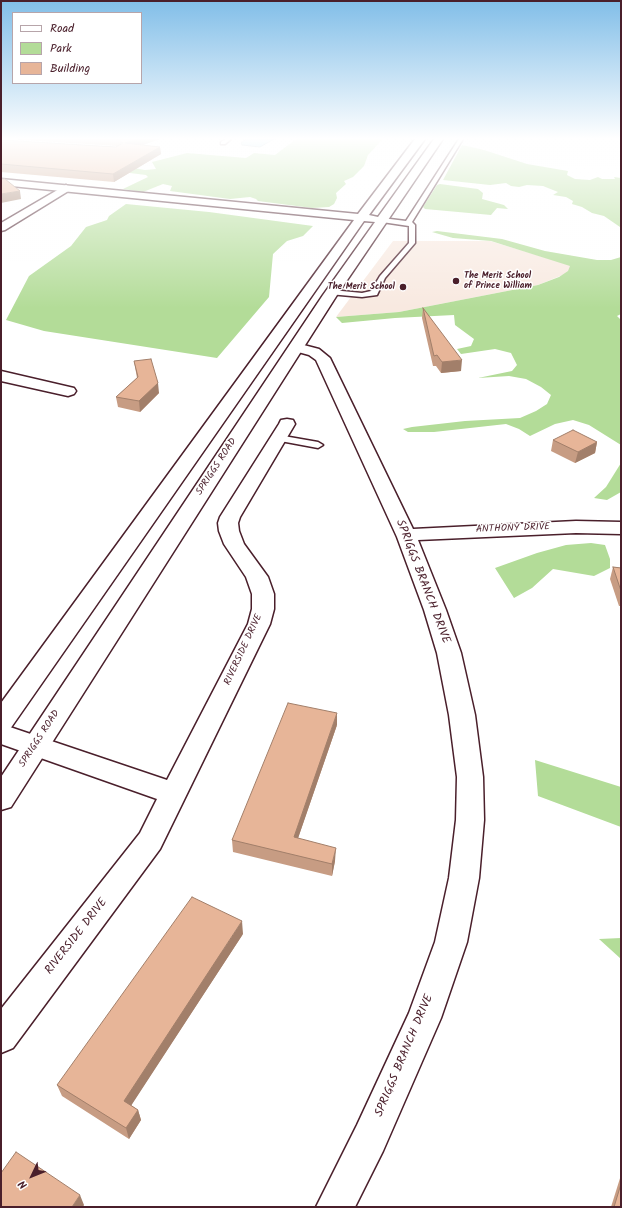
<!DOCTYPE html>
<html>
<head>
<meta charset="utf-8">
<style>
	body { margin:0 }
	#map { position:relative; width:622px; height:1208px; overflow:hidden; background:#fff; font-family:Kalam,sans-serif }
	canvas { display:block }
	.frame { position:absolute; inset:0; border:2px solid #4a1f2b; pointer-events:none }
	.legend { position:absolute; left:12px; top:12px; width:130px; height:72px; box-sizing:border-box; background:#fff; border:1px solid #b7a5aa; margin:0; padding:5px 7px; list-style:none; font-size:12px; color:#4a1f2b }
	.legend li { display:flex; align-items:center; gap:8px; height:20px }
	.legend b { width:20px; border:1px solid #b7a5aa }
	.north { position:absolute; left:12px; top:1156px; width:40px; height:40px; -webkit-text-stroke:3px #fff; paint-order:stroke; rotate:227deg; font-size:11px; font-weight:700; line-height:16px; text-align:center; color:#4a1f2b }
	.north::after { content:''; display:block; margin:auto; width:14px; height:18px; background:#4a1f2b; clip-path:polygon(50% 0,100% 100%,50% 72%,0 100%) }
</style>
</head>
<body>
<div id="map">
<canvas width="622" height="1208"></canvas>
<div class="frame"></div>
<ul class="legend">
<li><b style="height:5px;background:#fff"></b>Road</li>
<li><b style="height:11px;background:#b3dc98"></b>Park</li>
<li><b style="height:11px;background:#e7b598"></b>Building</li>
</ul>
<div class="north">N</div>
</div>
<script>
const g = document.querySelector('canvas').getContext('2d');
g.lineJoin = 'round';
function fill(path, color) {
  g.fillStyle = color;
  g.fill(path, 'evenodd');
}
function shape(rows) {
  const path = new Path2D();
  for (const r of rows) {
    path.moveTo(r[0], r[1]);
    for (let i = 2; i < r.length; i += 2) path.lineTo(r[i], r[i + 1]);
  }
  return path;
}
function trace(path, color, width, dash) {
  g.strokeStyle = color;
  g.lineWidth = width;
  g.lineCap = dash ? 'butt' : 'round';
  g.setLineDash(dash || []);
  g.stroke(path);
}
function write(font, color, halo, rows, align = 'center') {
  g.font = font + ' Kalam,sans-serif';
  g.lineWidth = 3;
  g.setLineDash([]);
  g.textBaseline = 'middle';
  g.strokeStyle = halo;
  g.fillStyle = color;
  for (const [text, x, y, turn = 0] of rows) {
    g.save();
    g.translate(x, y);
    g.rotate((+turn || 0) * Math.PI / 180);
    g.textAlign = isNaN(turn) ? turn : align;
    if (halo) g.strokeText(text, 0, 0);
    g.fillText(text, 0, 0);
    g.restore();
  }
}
const built = shape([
	[393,241,490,241,580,268,538,285,399,312,336,317]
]);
const green = shape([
	[296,139,383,139,368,155,364,166,353,177,344,181,346,184,336,193,337,198,334,204,329,207,312,208,258,201,256,199,250,197,230,199,170,191,172,186,163,184,143,192,123,189,148,177,146,175,122,172,133,168,145,170,156,169,152,162,187,153,246,158,254,153,275,155],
	[462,145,484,150,527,164,568,171,567,175,575,179,590,180,598,177,602,179,615,179,614,177,621,178,621,230,620,227,604,216,592,213,582,207,572,204,573,201,566,197,553,195,558,192,543,186,527,185,519,187,511,186,506,183,490,185,443,180],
	[440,184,478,189,483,193,482,199,504,205,508,209,497,208,491,215,425,209,423,207,437,185],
	[126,204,209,212,313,226,303,236,287,241,273,254,269,297,217,358,44,331,6,320,29,276,71,246,86,227,107,220,109,216],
	[437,231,502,239,545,251,597,260,611,260,621,257,621,314,617,316,621,320,621,445,589,425,573,420,555,424,530,436,519,429,506,424,434,432,408,432,403,429,412,427,465,421,520,418,536,411,547,404,551,395,541,387,526,379,509,376,478,378,512,371,517,365,511,353,495,349,461,354,457,349,471,346,474,339,455,325,454,315,395,318,342,323,336,317,399,312,538,285,559,277,568,271,570,266,491,241,453,238,432,232],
	[621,463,621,492,607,500,594,498,606,487],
	[591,543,605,545,610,559,610,568,594,576,553,569,532,588,514,598,495,568,537,553,566,545],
	[535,760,621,787,621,827,538,796],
	[621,938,621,959,599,939]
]);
const water = shape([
	[246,139,274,139,260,147,242,145,241,143,246,139]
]);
const lane = shape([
	[226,139,231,139,225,144,221,144,221,142,226,139],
	[459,139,463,139,412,222,415,225,415,243,385,278,377,295,362,297,329,294,329,290,332,290,362,293,371,291,380,276,409,243,409,226,382,222,379,220,382,218,406,221,459,139],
	[278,435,318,442,323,445,318,448,275,440,273,438,278,435]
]);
const street = shape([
	[66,185,71,188,70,190,5,230,1,231,1,223,66,185],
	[296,343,319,349,330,358,413,529,576,521,621,522,621,534,576,533,418,540,446,610,461,653,475,715,483,777,484,820,479,878,467,942,441,1018,383,1151,355,1207,316,1207,357,1125,409,1013,435,942,449,878,456,820,457,777,449,715,437,653,424,610,397,537,316,360,309,355,291,350,289,347,291,344,296,343],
	[1,371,74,388,76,391,74,394,68,396,1,381,1,371],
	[287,419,293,420,295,424,240,517,238,523,239,531,244,544,268,577,274,594,274,609,270,624,160,849,13,1048,1,1053,1,1009,140,833,157,799,1,744,1,724,167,780,248,624,252,609,252,594,246,577,224,544,219,531,218,523,220,517,279,424,281,420,287,419]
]);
const secondary = shape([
	[415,139,425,139,369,215,378,217,434,139,443,139,337,295,11,807,1,810,1,777,323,295,375,222,364,221,10,729,1,731,1,703,354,220,1,185,1,179,358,214,415,139]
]);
const wall = shape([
	[8,139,160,139,142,145,160,147,161,154,114,182,1,172,1,140,116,147,118,146,117,146],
	[423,308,461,371,441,373,436,366,433,366,422,318],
	[134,361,159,393,140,412,118,407,116,397,137,378],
	[553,440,597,442,595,453,575,463,551,451],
	[613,567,621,568,621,606,619,606,610,579],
	[337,725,298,838,335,861,332,876,233,852,232,840],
	[243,934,131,1105,138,1110,141,1120,129,1139,62,1096,57,1085],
	[621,1175,621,1207,611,1207]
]);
const shadedWall = shape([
	[138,139,160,139,125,151,125,143],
	[160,147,161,154,114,182,113,174],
	[20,191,21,199,1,203,1,194],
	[462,360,461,371,441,373,442,362],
	[158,383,159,393,140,412,139,401],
	[597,442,595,453,575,463,578,452],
	[337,713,337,725,294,850,294,837],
	[336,848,335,861,332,876,332,864],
	[242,921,243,934,127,1112,124,1101],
	[138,1110,141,1120,129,1139,126,1128],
	[80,1195,84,1205,83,1207,72,1207]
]);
const building = shape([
	[117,139,138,139,125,143,160,147,113,174,1,164,1,140,116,147,123,143,117,139],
	[1,179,5,179,20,191,1,194,1,179],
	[423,308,462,360,442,362,437,355,434,356,423,308],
	[151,359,158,383,139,401,116,397,138,377,134,361,151,359],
	[573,430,597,442,578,452,553,440,573,430],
	[613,567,621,568,621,591,613,567],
	[288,703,337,713,294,837,336,848,332,864,232,840,288,703],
	[192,897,242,921,124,1101,138,1110,126,1128,57,1085,192,897],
	[16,1152,80,1195,72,1207,1,1207,1,1173,16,1152],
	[621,1184,621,1207,614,1207,621,1184]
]);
const markers = [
	[456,281,4,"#4a1f2b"],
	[403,287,4,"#4a1f2b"]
];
const farPoinames = [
	["The Merit School",464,276],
	["of Prince William",464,286],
	["The Merit School",395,287,"right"]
];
const streetNames = [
	["SPRIGGS ROAD",217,467,-57],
	["ANTHONY DRIVE",513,529,-2],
	["RIVERSIDE DRIVE",244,650,-65],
	["SPRIGGS ROAD",40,739,-57]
];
const nearStreetnames = [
	["SPRIGGS BRANCH DRIVE",422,582,69],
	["RIVERSIDE DRIVE",77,937,-52],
	["SPRIGGS BRANCH DRIVE",405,1056,-67]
];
fill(built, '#f8e9e0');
fill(green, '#b3dc98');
fill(water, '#86cee7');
trace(water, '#6e889c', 1);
trace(lane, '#4a1f2b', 3);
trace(street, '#4a1f2b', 3);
trace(secondary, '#4a1f2b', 3);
fill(lane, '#fff');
fill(street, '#fff');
fill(secondary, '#fff');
fill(wall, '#c79c83');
fill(shadedWall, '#a27f6a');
fill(building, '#e7b598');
trace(building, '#a27f6a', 1);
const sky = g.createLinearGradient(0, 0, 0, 308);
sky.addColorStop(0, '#81bee8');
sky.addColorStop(0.45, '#fff');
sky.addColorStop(1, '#ffffff00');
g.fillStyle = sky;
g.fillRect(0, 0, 622, 308);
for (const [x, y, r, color] of markers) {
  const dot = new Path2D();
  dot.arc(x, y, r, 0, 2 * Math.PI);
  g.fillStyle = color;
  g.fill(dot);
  trace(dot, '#fff', 1.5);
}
write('bold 9px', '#4a1f2b', '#fff', farPoinames, 'left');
write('10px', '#4a1f2b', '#fff', streetNames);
write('12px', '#4a1f2b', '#fff', nearStreetnames);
</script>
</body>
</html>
